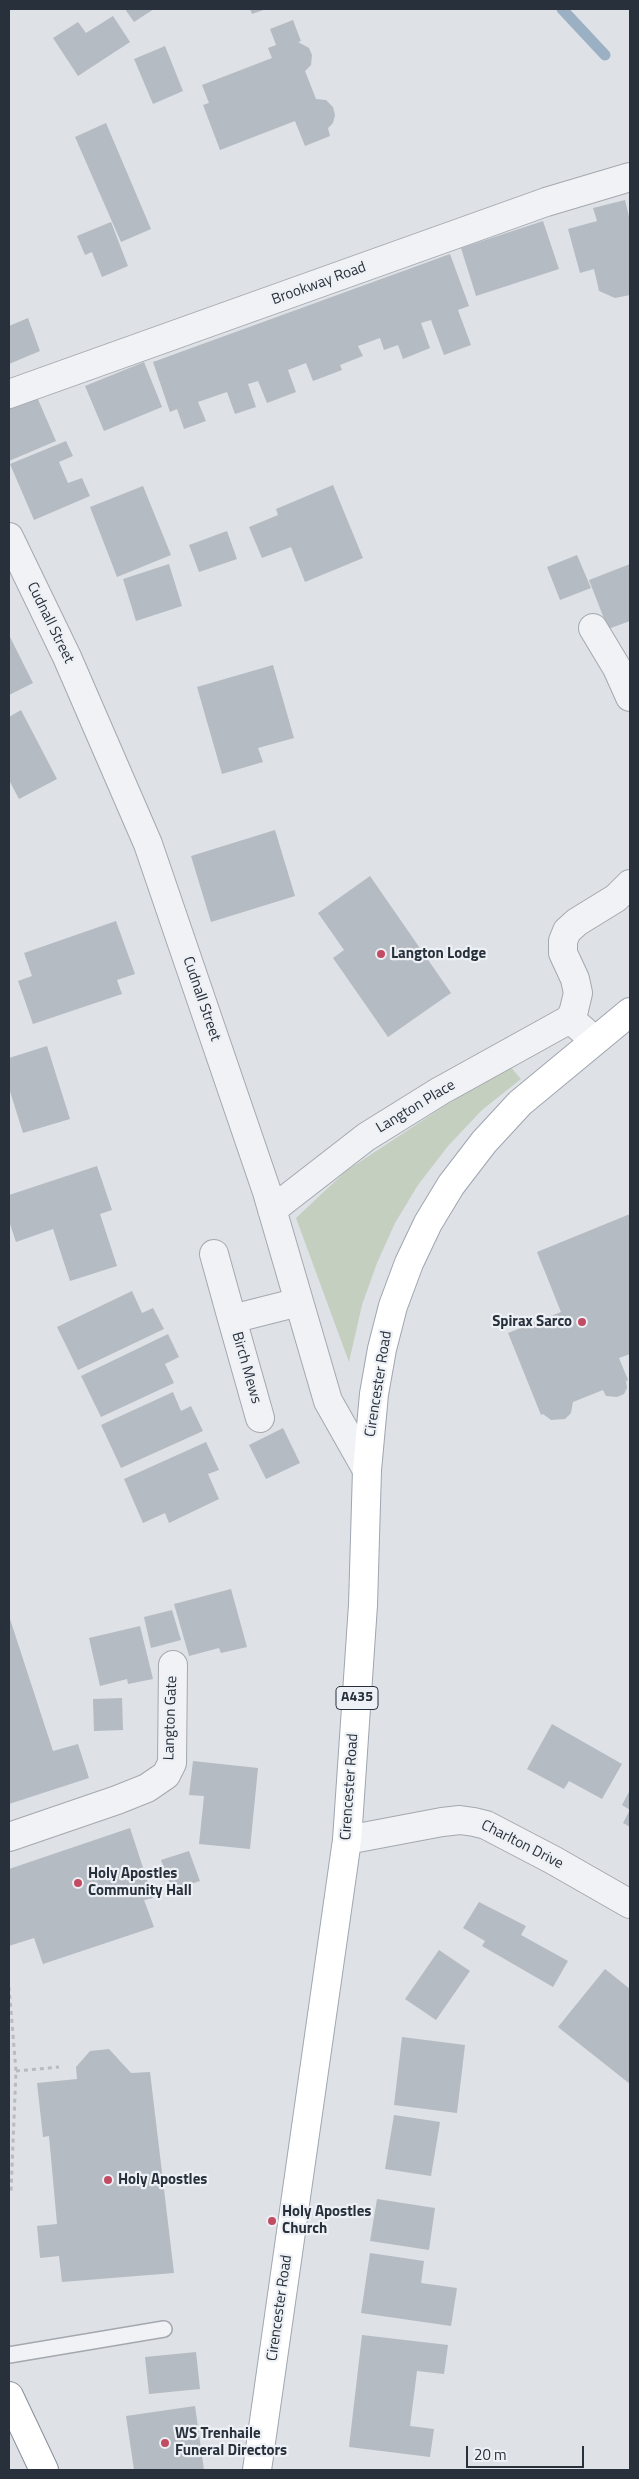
<!DOCTYPE html>
<html>
<head>
<meta charset="utf-8">
<style>
	body { margin:0 }
	#map { position:relative; width:639px; height:2479px; overflow:hidden; background:#dee1e6; font-family:"Titillium Web",sans-serif }
	canvas { display:block }
	.frame { position:absolute; inset:0; border:10px solid #28303b; pointer-events:none }
	.scale { position:absolute; left:466px; top:2446px; width:118px; height:22px; box-sizing:border-box; border:2px solid #28303b; border-top:0; padding-left:6px; font-size:15px; line-height:18px; white-space:nowrap; color:#28303b; -webkit-text-stroke:4px #edf0f4; paint-order:stroke }
</style>
</head>
<body>
<div id="map">
<canvas width="639" height="2479"></canvas>
<div class="frame"></div>
<div class="scale">20 m</div>
</div>
<script>
const g = document.querySelector('canvas').getContext('2d');
g.lineJoin = 'round';
function fill(path, color) {
  g.fillStyle = color;
  g.fill(path, 'evenodd');
}
function shape(rows) {
  const path = new Path2D();
  for (const r of rows) {
    path.moveTo(r[0], r[1]);
    for (let i = 2; i < r.length; i += 2) path.lineTo(r[i], r[i + 1]);
  }
  return path;
}
function trace(path, color, width, dash) {
  g.strokeStyle = color;
  g.lineWidth = width;
  g.lineCap = dash ? 'butt' : 'round';
  g.setLineDash(dash || []);
  g.stroke(path);
}
function write(font, color, halo, rows, align = 'center') {
  g.font = font + ' "Titillium Web",sans-serif';
  g.lineWidth = 4.5;
  g.setLineDash([]);
  g.textBaseline = 'middle';
  g.strokeStyle = halo;
  g.fillStyle = color;
  for (const [text, x, y, turn = 0] of rows) {
    g.save();
    g.translate(x, y);
    g.rotate((+turn || 0) * Math.PI / 180);
    g.textAlign = isNaN(turn) ? turn : align;
    if (halo) g.strokeText(text, 0, 0);
    g.fillText(text, 0, 0);
    g.restore();
  }
}
const green = shape([
	[508,1064,521,1079,482,1110,448,1146,418,1185,395,1223,377,1263,362,1305,349,1362,296,1218,346,1171]
]);
const stream = shape([
	[562,9,605,55]
]);
const building = shape([
	[125,9,154,9,134,22],
	[250,9,266,9,252,14],
	[113,16,130,42,78,76,53,38,78,22,86,33],
	[293,20,301,41,298,42,309,48,312,55,311,65,305,71,316,99,326,100,333,107,335,115,333,123,328,128,330,136,305,146,295,121,220,150,203,105,209,103,202,85,272,58,268,48,276,45,270,29],
	[165,46,183,91,153,104,134,59],
	[106,123,151,229,121,242,75,137],
	[625,200,630,221,630,295,615,298,599,291,594,269,580,273,568,229,597,221,593,208],
	[543,221,559,269,476,296,461,248],
	[111,222,128,266,102,277,92,252,85,255,77,236],
	[450,254,469,306,458,310,471,345,444,355,431,320,421,323,430,348,403,359,398,345,384,350,380,338,358,346,363,356,340,365,342,370,313,381,306,363,288,370,296,392,267,403,258,381,248,384,256,407,235,414,227,392,198,402,206,421,184,429,177,409,170,412,153,362],
	[28,318,40,351,9,364,9,326],
	[144,362,162,407,104,431,85,386],
	[37,397,56,441,9,461,9,409],
	[66,441,73,456,59,462,68,483,82,478,90,496,34,520,10,464],
	[333,485,363,558,305,582,291,547,262,558,249,527,278,515,276,509],
	[143,486,171,555,117,577,90,507],
	[227,531,237,559,199,572,189,545],
	[577,555,591,588,560,600,547,567],
	[169,564,182,606,136,621,123,579],
	[630,564,630,621,608,629,589,580],
	[9,635,33,683,9,695],
	[273,665,294,738,258,748,263,762,222,774,197,687],
	[21,710,57,779,19,799,9,780,9,717],
	[275,830,295,896,211,922,191,856],
	[370,876,451,993,388,1037,333,958,344,950,318,913],
	[116,921,135,974,117,980,122,994,33,1024,18,981,32,976,24,953],
	[47,1046,70,1119,23,1133,9,1088,9,1058],
	[97,1166,112,1210,100,1214,117,1266,70,1281,53,1229,16,1242,9,1221,9,1195],
	[630,1214,630,1354,619,1358,628,1380,626,1381,627,1388,624,1394,617,1397,606,1396,603,1390,573,1402,571,1413,565,1419,551,1420,543,1414,541,1415,508,1333,561,1312,537,1252],
	[132,1291,142,1313,153,1308,164,1329,78,1370,57,1327],
	[168,1334,179,1357,165,1364,174,1383,101,1417,81,1376],
	[173,1392,181,1411,191,1406,203,1431,121,1468,101,1425],
	[283,1428,300,1463,266,1479,249,1445],
	[206,1442,219,1470,208,1474,219,1499,169,1523,165,1513,143,1523,124,1479],
	[231,1589,247,1647,221,1653,219,1648,189,1656,174,1604],
	[172,1610,181,1640,151,1648,144,1617],
	[10,1619,53,1751,78,1744,89,1778,9,1804],
	[140,1626,153,1679,128,1684,127,1679,100,1686,89,1638],
	[122,1698,123,1730,94,1731,93,1699],
	[552,1724,622,1764,602,1799,569,1781,564,1789,527,1769],
	[193,1761,258,1768,250,1849,199,1844,204,1796,189,1795],
	[630,1790,630,1810,622,1805],
	[630,1810,630,1827,623,1823],
	[130,1828,153,1898,144,1900,154,1927,43,1964,34,1938,9,1946,9,1869],
	[189,1851,200,1881,172,1890,161,1860],
	[479,1902,526,1926,521,1935,568,1961,553,1987,482,1946,485,1941,463,1928],
	[439,1950,470,1971,436,2020,405,1999],
	[605,1969,630,1989,630,2084,558,2027],
	[402,2037,465,2045,457,2113,394,2105],
	[109,2049,131,2073,150,2072,174,2273,62,2282,59,2256,40,2258,37,2226,57,2224,49,2136,43,2137,37,2083,77,2079,76,2067,90,2051],
	[394,2115,440,2122,431,2176,385,2169],
	[377,2199,435,2208,429,2250,370,2241],
	[370,2253,424,2261,421,2283,457,2288,451,2326,361,2313],
	[362,2335,448,2345,444,2374,417,2371,410,2426,434,2429,430,2457,349,2447],
	[196,2352,200,2389,149,2394,145,2357],
	[195,2406,204,2470,134,2470,126,2416]
]);
const path = shape([
	[9,1987,16,2071,11,2191],
	[16,2071,59,2067]
]);
const lane = shape([
	[9,2355,164,2329]
]);
const street = shape([
	[9,394,546,202,630,177],
	[9,537,67,657,148,844,267,1192,328,1401,367,1470],
	[593,628,617,668,630,697],
	[584,1031,570,1019,574,1010,578,993,575,979,563,953,563,941,567,931,577,922,616,898,630,884],
	[272,1210,366,1137,440,1091,570,1019],
	[214,1254,232,1319],
	[260,1418,232,1319,299,1302],
	[9,1837,117,1800,147,1788,166,1775,172,1763,173,1665],
	[347,1840,442,1822,460,1820,474,1822,486,1825,553,1860,630,1904]
]);
const primary = shape([
	[257,2470,347,1840,363,1605,367,1470,374,1394,382,1349,393,1306,409,1263,428,1223,451,1185,484,1142,520,1103,630,1012]
]);
const highway = shape([
	[9,2396,44,2470]
]);
const markers = [
	[381,954,5,"#c24c63"],
	[582,1322,5,"#c24c63"],
	[78,1883,5,"#c24c63"],
	[108,2180,5,"#c24c63"],
	[272,2221,5,"#c24c63"],
	[165,2443,5,"#c24c63"]
];
const shields = [
	[357,1698,42]
];
const shieldNames = [
	["A435",357,1698]
];
const streetNames = [
	["Brookway Road",319,284,-20],
	["Cudnall Street",50,623,64],
	["Cudnall Street",201,999,71],
	["Langton Place",416,1107,-31],
	["Birch Mews",246,1368,74],
	["Cirencester Road",379,1384,-81],
	["Langton Gate",171,1718,-88],
	["Cirencester Road",350,1787,-86],
	["Charlton Drive",522,1845,27],
	["Cirencester Road",280,2308,-82]
];
const poiNames = [
	["Langton Lodge",391,954],
	["Spirax Sarco",572,1322,"right"],
	["Holy Apostles",88,1874],
	["Community Hall",88,1891],
	["Holy Apostles",118,2180],
	["Holy Apostles",282,2212],
	["Church",282,2229],
	["WS Trenhaile",175,2434],
	["Funeral Directors",175,2451]
];
fill(green, '#c4cfc0');
trace(stream, '#9bb1c3', 11);
fill(building, '#b5bbc2');
trace(lane, '#a4a8af', 18);
trace(street, '#a4a8af', 30);
trace(primary, '#9ea6b1', 30);
trace(highway, '#86909b', 30);
trace(path, '#b8bcc1', 3, [4, 4]);
trace(lane, '#f0f2f5', 15);
trace(street, '#f0f2f5', 28);
trace(primary, '#fff', 28);
trace(highway, '#fff', 28);
for (const [x, y, r, color] of markers) {
  const dot = new Path2D();
  dot.arc(x, y, r, 0, 2 * Math.PI);
  g.fillStyle = color;
  g.fill(dot);
  trace(dot, '#edf0f4', 2);
}
for (const [x, y, w] of shields) {
  const box = new Path2D();
  box.roundRect(x - w / 2, y - 11.5, w, 23, 4);
  g.fillStyle = '#edf0f4';
  g.fill(box);
  trace(box, '#28303b', 1);
}
write('bold 14px', '#28303b', null, shieldNames);
write('15px', '#28303b', '#edf0f4', streetNames);
write('bold 15px', '#28303b', '#edf0f4', poiNames, 'left');
</script>
</body>
</html>
